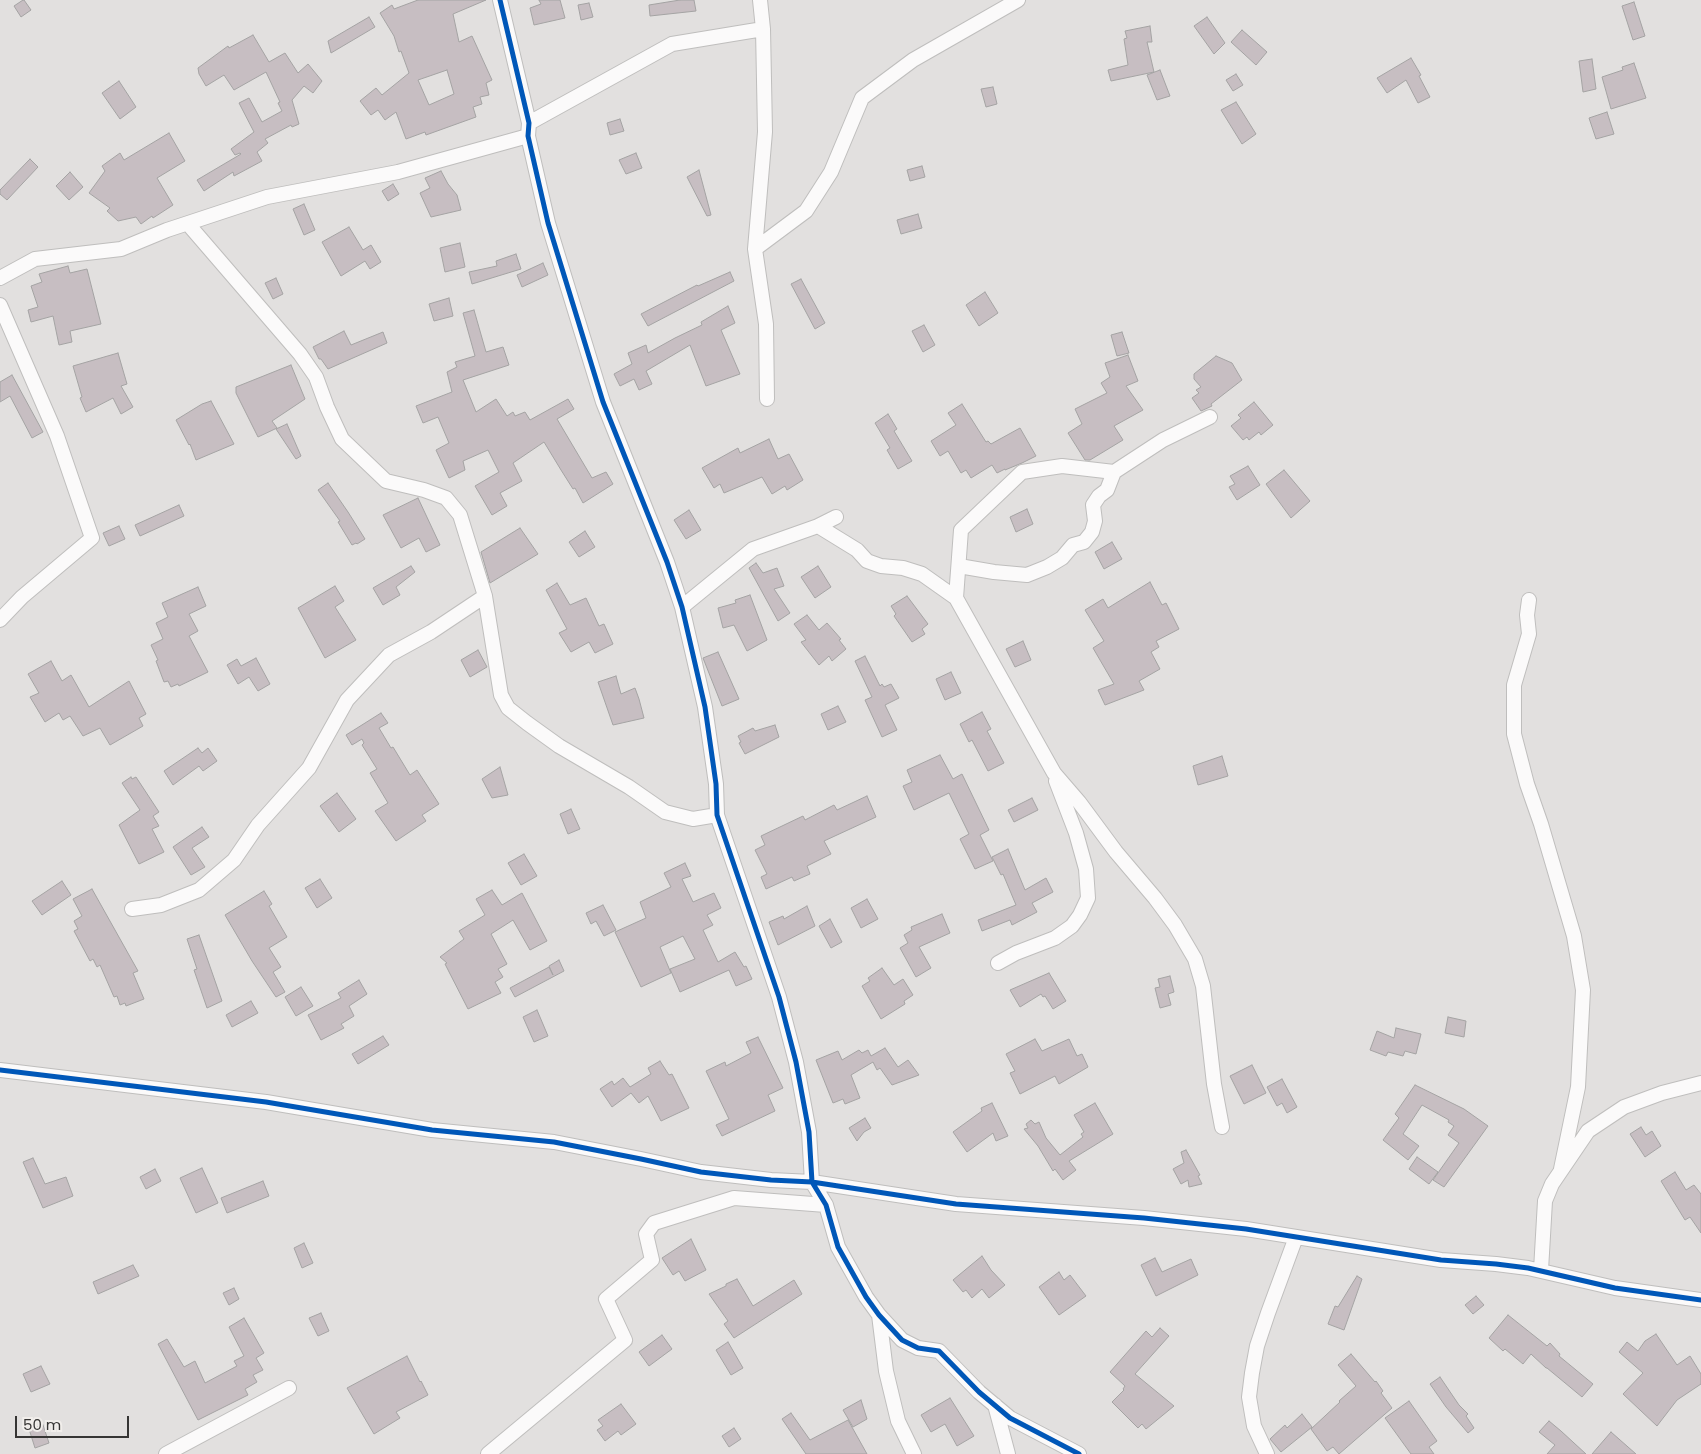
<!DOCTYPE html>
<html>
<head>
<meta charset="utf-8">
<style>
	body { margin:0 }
	#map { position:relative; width:1701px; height:1454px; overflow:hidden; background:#e2e0df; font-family:Poppins,sans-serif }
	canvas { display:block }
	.scale { position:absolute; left:15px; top:1416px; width:114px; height:22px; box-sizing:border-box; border:2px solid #363534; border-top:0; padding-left:6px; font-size:15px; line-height:18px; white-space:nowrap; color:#363534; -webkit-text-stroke:4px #f1eeeb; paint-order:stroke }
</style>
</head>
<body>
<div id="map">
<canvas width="1701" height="1454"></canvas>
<div class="scale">50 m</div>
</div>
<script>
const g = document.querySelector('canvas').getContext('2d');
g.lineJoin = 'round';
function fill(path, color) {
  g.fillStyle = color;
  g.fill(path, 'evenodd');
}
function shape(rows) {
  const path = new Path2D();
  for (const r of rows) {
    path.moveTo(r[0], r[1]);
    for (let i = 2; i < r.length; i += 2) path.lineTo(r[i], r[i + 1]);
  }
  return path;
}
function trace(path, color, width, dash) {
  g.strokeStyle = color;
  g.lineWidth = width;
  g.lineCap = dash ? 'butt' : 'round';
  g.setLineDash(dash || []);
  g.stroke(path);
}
const building = shape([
	[23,0,24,0,31,10,21,17,14,6,23,0],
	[418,0,486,0,453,14,459,42,472,36,492,80,486,83,489,95,480,97,482,104,473,107,476,117,426,135,425,132,406,139,396,112,385,120,378,110,371,115,360,101,376,88,382,95,409,73,401,51,399,52,394,36,380,13,392,5,394,9,418,0],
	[447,70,454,94,429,105,418,80,447,70],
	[539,0,560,0,565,18,534,25,530,8,541,4,539,0],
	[680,0,694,0,696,11,650,16,649,5,680,0],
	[1634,2,1645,36,1633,40,1622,6,1634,2],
	[589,3,593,17,581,20,578,5,589,3],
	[369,17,375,27,331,53,328,41,369,17],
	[1207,17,1225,43,1214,54,1194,26,1207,17],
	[1150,26,1152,42,1147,42,1154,72,1111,81,1108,70,1128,65,1124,39,1127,38,1125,31,1150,26],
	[1242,30,1267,52,1256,65,1231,42,1242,30],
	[253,35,269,62,285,53,298,73,308,64,322,81,313,93,304,86,292,100,299,124,292,127,291,125,265,139,268,143,257,152,262,161,234,176,233,172,204,191,197,180,241,154,240,153,235,155,231,149,254,132,239,103,249,98,262,122,282,111,278,103,280,102,266,72,234,90,224,75,206,86,199,74,198,68,228,46,229,48,253,35],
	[1411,58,1421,75,1419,76,1430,97,1418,103,1406,80,1387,93,1377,78,1411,58],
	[1592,59,1596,89,1583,92,1579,61,1592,59],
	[1634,63,1646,98,1611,109,1602,77,1623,70,1622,67,1634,63],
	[1160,70,1170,96,1157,100,1147,75,1160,70],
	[1236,74,1243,85,1233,91,1226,80,1236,74],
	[119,81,136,107,120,119,102,93,119,81],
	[993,87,997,104,986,107,981,89,993,87],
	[1236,102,1256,134,1242,144,1221,110,1236,102],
	[1607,112,1614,134,1596,139,1589,118,1607,112],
	[620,119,624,131,610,135,607,123,620,119],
	[169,133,185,161,157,178,173,205,153,218,152,216,141,224,136,217,118,221,107,211,110,208,89,193,105,171,102,166,120,153,124,160,169,133],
	[636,153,642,168,626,174,619,160,636,153],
	[30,159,38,167,7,200,0,194,0,190,30,159],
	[922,166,925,177,910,181,907,170,922,166],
	[699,170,711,215,707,216,687,177,699,170],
	[441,171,448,184,457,195,461,210,431,217,420,193,430,188,425,178,441,171],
	[70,172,83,187,69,200,56,186,70,172],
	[393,184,399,194,388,201,382,191,393,184],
	[304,204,315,230,304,235,293,209,304,204],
	[918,214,922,228,901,234,897,220,918,214],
	[349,227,363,250,371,245,381,262,370,269,365,261,341,276,322,242,349,227],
	[460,243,465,267,445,272,440,248,460,243],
	[516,254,521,269,472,284,469,272,497,266,496,261,516,254],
	[543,263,548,275,522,287,517,275,543,263],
	[68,266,70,273,87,269,101,324,70,331,72,342,59,345,53,316,31,322,28,310,38,307,31,286,42,282,39,274,68,266],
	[730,272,734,281,648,326,641,314,697,285,698,286,730,272],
	[276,278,283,294,273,299,265,283,276,278],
	[801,279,825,323,815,329,791,284,801,279],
	[985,292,998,313,979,326,966,305,985,292],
	[449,298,453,316,434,321,429,304,449,298],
	[728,306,735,323,721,330,740,374,706,386,690,345,646,371,652,384,639,390,634,379,620,386,614,374,632,364,628,353,646,345,648,353,675,338,702,325,701,322,728,306],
	[474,310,486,352,503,347,509,365,463,380,476,412,496,399,507,416,513,412,515,416,525,412,530,420,568,399,574,409,557,419,592,478,606,472,613,484,583,503,575,488,573,489,561,470,544,442,513,463,522,481,500,493,507,506,492,515,475,486,499,472,488,450,463,461,465,470,449,478,436,450,449,443,438,417,423,423,416,406,452,392,447,372,457,367,455,362,475,356,463,313,474,310],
	[924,325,935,345,923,352,912,331,924,325],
	[344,331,351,345,383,332,387,343,328,369,321,359,319,359,313,347,344,331],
	[1122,332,1129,353,1117,356,1111,335,1122,332],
	[118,353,127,384,121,386,133,407,121,414,113,398,86,412,80,398,82,397,73,366,118,353],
	[1128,355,1138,381,1126,386,1143,410,1114,426,1123,440,1090,460,1085,460,1068,433,1082,424,1075,409,1107,393,1101,383,1110,377,1105,363,1128,355],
	[1216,356,1232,363,1242,380,1211,404,1212,406,1201,411,1192,398,1199,393,1196,390,1201,387,1194,379,1194,374,1216,356],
	[291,365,305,399,272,421,277,428,258,437,236,393,236,387,291,365],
	[12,375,43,432,32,438,10,396,0,402,0,382,12,375],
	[211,401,234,444,196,460,190,444,189,445,176,420,202,404,211,401],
	[1254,402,1273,425,1261,435,1259,432,1249,440,1247,437,1243,440,1231,426,1241,418,1238,415,1254,402],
	[962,404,986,442,988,441,991,444,1020,428,1036,456,1022,463,1005,470,1005,469,997,473,992,465,971,478,966,470,961,473,948,451,940,456,931,441,956,425,948,413,962,404],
	[888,414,897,429,894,431,912,461,898,469,887,450,890,448,875,423,888,414],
	[287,424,301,456,296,459,276,429,287,424],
	[769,439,778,459,789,454,803,480,787,490,785,486,772,494,762,477,724,493,720,484,714,488,702,468,738,448,740,453,769,439],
	[1248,466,1260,485,1237,500,1229,487,1235,484,1230,476,1248,466],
	[1284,470,1310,501,1291,518,1266,484,1284,470],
	[328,483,348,512,365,539,357,544,356,543,352,545,338,522,340,521,318,490,328,483],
	[418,498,440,545,426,552,419,538,401,548,383,515,418,498],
	[179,505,184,516,140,536,135,525,179,505],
	[1027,509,1033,524,1016,532,1010,517,1027,509],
	[689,510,701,530,686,539,674,520,689,510],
	[119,526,125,539,109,546,103,533,119,526],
	[520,528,538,554,490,583,481,552,520,528],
	[585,531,595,547,579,557,569,542,585,531],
	[1112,542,1122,559,1104,569,1095,552,1112,542],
	[756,563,763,573,777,568,784,586,774,589,790,613,778,621,749,568,756,563],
	[411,566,415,572,396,587,400,595,383,605,373,588,411,566],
	[818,566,831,587,815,598,801,577,818,566],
	[1150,582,1162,605,1166,603,1179,629,1156,641,1159,647,1151,652,1160,669,1139,681,1144,690,1105,705,1098,690,1114,684,1093,648,1104,641,1085,610,1103,599,1108,608,1150,582],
	[557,583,570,605,586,598,599,626,604,624,613,644,595,653,589,642,571,652,559,633,567,629,546,590,557,583],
	[335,586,344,601,335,607,356,640,325,658,298,608,335,586],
	[198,587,206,606,189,614,198,631,189,636,208,672,179,686,178,684,171,687,168,681,164,682,156,661,158,660,151,645,163,639,156,623,168,617,162,603,198,587],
	[750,595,767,640,747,651,734,625,723,628,718,608,736,603,735,600,750,595],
	[907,596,928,624,922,629,925,634,912,642,894,616,896,614,891,606,907,596],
	[807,615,819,630,827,623,841,639,839,640,846,649,832,661,829,656,819,665,801,642,806,640,794,624,807,615],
	[1023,641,1031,660,1015,667,1006,649,1023,641],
	[478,650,487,667,470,677,461,660,478,650],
	[718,652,739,699,722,706,703,658,718,652],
	[865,656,880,686,882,684,884,687,891,684,899,698,885,705,897,730,882,737,865,700,872,697,855,661,865,656],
	[256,658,270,684,258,691,249,677,238,684,227,665,237,659,241,666,256,658],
	[51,661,62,681,71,675,89,707,129,681,146,714,139,718,143,726,110,745,100,728,83,736,70,716,63,720,59,713,45,722,30,697,39,693,28,674,51,661],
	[951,672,961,693,945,700,936,679,951,672],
	[616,676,621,694,635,688,639,699,644,718,613,725,598,682,616,676],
	[838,706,846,722,828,730,821,714,838,706],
	[982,712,991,729,987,731,1004,763,988,771,972,740,969,742,960,724,982,712],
	[381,713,388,723,379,728,391,748,393,747,410,775,417,770,439,804,422,815,426,821,396,841,375,811,388,803,370,773,377,769,362,745,364,743,362,739,352,745,346,735,381,713],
	[775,725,779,737,745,754,739,743,741,742,738,736,753,728,755,731,775,725],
	[198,748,202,753,208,748,217,761,203,771,199,766,173,785,164,771,198,748],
	[940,755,953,779,962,774,989,830,980,835,993,861,975,869,960,839,969,834,949,793,914,810,903,786,912,782,907,770,940,755],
	[1222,756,1228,776,1198,785,1193,766,1222,756],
	[500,767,508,795,492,798,482,779,500,767],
	[131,777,132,779,136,777,159,812,153,816,159,826,152,829,164,852,139,864,119,825,140,810,122,783,131,777],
	[337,793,356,819,339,832,320,806,337,793],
	[867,796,876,817,824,841,831,854,807,866,810,874,794,881,792,877,766,889,761,877,767,874,755,850,765,845,761,836,803,816,805,820,834,805,837,810,867,796],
	[1032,798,1038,810,1014,822,1008,810,1032,798],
	[571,809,580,829,568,834,560,814,571,809],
	[202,827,209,837,192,848,205,867,191,875,173,847,202,827],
	[1008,849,1025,890,1046,878,1053,892,1032,903,1037,912,1012,925,1010,920,982,931,978,920,1016,905,1003,874,1001,875,992,857,1008,849],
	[524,854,537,876,521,885,508,863,524,854],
	[685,863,691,876,682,879,693,902,714,893,721,908,707,915,713,925,703,930,718,962,735,952,744,967,746,966,752,979,736,986,729,970,680,992,670,969,695,959,683,936,660,947,671,973,641,987,615,932,646,918,640,902,671,887,664,873,685,863],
	[320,879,332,898,317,908,305,888,320,879],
	[62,881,71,895,42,915,32,901,62,881],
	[92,889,138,971,133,973,144,999,126,1006,125,1003,120,1005,117,996,114,997,100,965,97,967,93,959,90,961,74,931,78,929,74,921,82,916,73,899,92,889],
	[492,890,502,905,522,893,547,941,530,950,513,920,491,934,507,964,498,969,503,977,495,982,501,993,468,1009,445,964,447,963,440,957,464,939,459,931,485,915,476,899,492,890],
	[264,891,272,904,269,906,287,937,269,948,281,967,273,972,285,992,276,997,252,961,225,915,264,891],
	[867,899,878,919,861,928,851,908,867,899],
	[603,905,616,930,604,936,596,921,591,924,586,913,603,905],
	[807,906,815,926,778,945,769,922,783,916,784,919,807,906],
	[942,914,950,933,919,947,931,968,916,977,900,948,908,943,904,935,912,930,911,927,942,914],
	[830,919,842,942,831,948,819,926,830,919],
	[199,935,222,1001,207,1008,194,970,197,969,187,939,199,935],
	[559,960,564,971,515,997,510,988,549,967,553,975,549,966,559,960],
	[882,968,894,985,903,979,913,995,904,1001,905,1004,881,1019,862,986,870,981,868,978,882,968],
	[1049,973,1066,1001,1053,1009,1045,996,1043,997,1041,994,1020,1007,1010,990,1049,973],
	[1170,976,1174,992,1168,994,1171,1005,1160,1008,1155,988,1160,987,1158,979,1170,976],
	[359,980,367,994,349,1006,354,1016,341,1024,344,1028,321,1040,308,1015,341,998,338,993,359,980],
	[301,987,313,1006,296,1016,285,997,301,987],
	[251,1001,258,1013,232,1027,226,1015,251,1001],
	[537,1010,548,1036,534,1042,523,1017,537,1010],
	[1448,1017,1466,1021,1464,1037,1445,1033,1448,1017],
	[1396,1028,1421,1034,1416,1054,1405,1051,1403,1056,1388,1052,1386,1056,1370,1050,1377,1031,1394,1038,1396,1028],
	[383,1036,389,1045,358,1064,352,1054,383,1036],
	[758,1037,783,1088,768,1095,775,1111,722,1136,716,1125,729,1119,706,1071,725,1062,726,1066,751,1053,746,1042,758,1037],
	[1035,1039,1042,1051,1069,1039,1077,1056,1082,1054,1088,1067,1059,1084,1055,1076,1020,1094,1010,1073,1015,1071,1006,1054,1035,1039],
	[885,1048,898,1067,908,1060,919,1075,892,1085,880,1068,877,1070,873,1062,851,1075,860,1098,845,1104,843,1099,833,1103,816,1060,838,1051,842,1060,859,1050,862,1053,868,1050,871,1056,885,1048],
	[660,1061,669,1075,672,1074,689,1108,661,1121,648,1096,639,1103,631,1093,612,1107,600,1089,612,1081,614,1085,623,1078,630,1087,651,1074,648,1068,660,1061],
	[1252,1065,1266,1093,1244,1104,1230,1076,1252,1065],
	[1282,1079,1297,1107,1287,1113,1282,1103,1277,1106,1267,1087,1282,1079],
	[1415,1085,1464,1109,1488,1126,1444,1187,1433,1180,1459,1143,1448,1135,1454,1126,1448,1122,1449,1120,1422,1105,1403,1134,1419,1146,1408,1160,1383,1140,1399,1118,1395,1114,1415,1085],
	[992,1103,1008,1136,996,1141,993,1133,967,1152,953,1132,982,1111,981,1108,992,1103],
	[1095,1103,1113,1134,1069,1161,1076,1170,1063,1180,1055,1169,1053,1171,1038,1146,1024,1129,1028,1128,1026,1124,1031,1120,1035,1124,1039,1122,1046,1138,1060,1155,1083,1137,1081,1134,1084,1132,1074,1115,1095,1103],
	[865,1118,871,1128,864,1132,857,1141,849,1128,865,1118],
	[1641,1127,1646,1135,1652,1131,1661,1146,1645,1157,1630,1134,1641,1127],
	[1186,1150,1200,1175,1198,1176,1202,1184,1189,1187,1188,1180,1181,1184,1173,1169,1184,1163,1181,1152,1186,1150],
	[1417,1157,1438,1172,1429,1184,1409,1169,1417,1157],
	[33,1158,45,1184,66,1177,73,1196,43,1208,23,1162,33,1158],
	[202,1168,218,1203,196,1213,180,1178,202,1168],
	[155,1169,161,1181,146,1189,140,1177,155,1169],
	[1675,1172,1686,1190,1694,1185,1701,1194,1701,1233,1690,1217,1685,1220,1661,1181,1675,1172],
	[263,1181,269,1196,227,1213,221,1198,263,1181],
	[691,1239,706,1270,685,1281,679,1271,673,1275,662,1258,691,1239],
	[304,1243,313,1263,302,1268,294,1248,304,1243],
	[982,1256,991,1270,1005,1285,989,1298,982,1289,972,1298,966,1290,963,1292,953,1280,982,1256],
	[1155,1258,1162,1272,1191,1259,1198,1275,1156,1296,1141,1265,1155,1258],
	[133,1265,139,1276,98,1294,93,1282,133,1265],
	[1059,1272,1064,1280,1070,1275,1086,1296,1059,1315,1039,1287,1059,1272],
	[1357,1276,1362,1279,1344,1330,1328,1324,1335,1306,1338,1307,1357,1276],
	[737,1279,753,1306,794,1280,802,1294,734,1338,724,1324,728,1321,709,1294,726,1286,726,1284,737,1279],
	[234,1288,239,1299,229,1305,223,1293,234,1288],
	[1476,1296,1484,1305,1473,1314,1465,1305,1476,1296],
	[321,1313,329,1331,318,1336,309,1318,321,1313],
	[1508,1315,1547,1346,1550,1343,1560,1354,1559,1356,1593,1384,1582,1397,1547,1368,1546,1368,1531,1354,1523,1364,1505,1349,1503,1351,1489,1338,1508,1315],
	[244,1318,264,1353,256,1358,263,1370,253,1375,257,1382,245,1389,248,1395,198,1420,158,1344,167,1339,184,1367,195,1361,205,1383,237,1366,234,1361,244,1356,229,1327,244,1318],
	[1160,1328,1169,1336,1135,1374,1174,1406,1146,1429,1142,1424,1138,1428,1112,1402,1124,1390,1123,1389,1125,1386,1110,1372,1146,1331,1152,1337,1160,1328],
	[1656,1334,1677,1365,1690,1356,1701,1374,1701,1384,1677,1400,1657,1426,1623,1394,1643,1373,1619,1352,1627,1342,1638,1351,1645,1341,1656,1334],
	[662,1335,672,1349,649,1366,639,1352,662,1335],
	[728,1342,743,1368,731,1375,716,1350,728,1342],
	[1351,1354,1375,1382,1376,1381,1383,1391,1381,1393,1392,1408,1339,1454,1333,1447,1327,1451,1311,1429,1340,1402,1339,1401,1356,1386,1338,1365,1351,1354],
	[407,1356,420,1382,421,1381,428,1395,396,1412,400,1418,374,1434,347,1388,407,1356],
	[41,1366,50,1384,31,1392,23,1374,41,1366],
	[1440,1377,1459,1405,1468,1414,1466,1416,1474,1428,1468,1433,1446,1407,1430,1384,1440,1377],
	[950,1398,974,1436,957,1446,945,1424,931,1432,921,1415,950,1398],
	[861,1400,867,1419,853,1427,843,1410,861,1400],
	[1409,1401,1437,1441,1429,1447,1434,1454,1411,1454,1385,1418,1409,1401],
	[621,1404,636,1424,621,1435,618,1431,605,1441,597,1430,603,1426,598,1420,621,1404],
	[791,1413,810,1440,848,1420,867,1454,806,1454,782,1419,791,1413],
	[1302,1414,1312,1427,1281,1452,1270,1439,1285,1425,1287,1428,1302,1414],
	[1549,1421,1561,1431,1586,1454,1547,1454,1555,1445,1539,1432,1549,1421],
	[43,1425,49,1443,35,1448,29,1429,43,1425],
	[734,1428,741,1439,729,1447,722,1436,734,1428],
	[1611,1432,1636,1454,1592,1454,1611,1432]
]);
const minor = shape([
	[500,0,529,123,528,136,548,223,603,402,667,562,682,607,705,707,716,784,717,815,779,997,796,1062,809,1132,812,1182,826,1205,838,1247,866,1297,879,1315,902,1340,918,1348,939,1351,979,1392,1010,1418,1079,1454],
	[763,29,765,132,755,249,766,324,767,399],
	[529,123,672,44,763,29,760,0],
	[188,224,300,354,316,377,327,407,342,439,386,481,424,490,446,498,460,515,485,596,501,695,508,708,527,723,559,746,629,787,665,812,693,819,717,815],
	[755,249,806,211,831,172,862,98,913,60,1018,0],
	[0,278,35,259,121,249,167,230,267,197,398,172,528,136],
	[0,305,57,436,92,538,22,597,0,620],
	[836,517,818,526,857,550,867,561,881,566,903,568,922,574,956,598,1054,773,1079,802,1116,852,1155,898,1175,925,1195,959,1203,986,1214,1084,1222,1127],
	[959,566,994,572,1027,575,1047,567,1062,558,1073,545,1084,542,1092,532,1095,521,1093,505,1099,496,1107,490,1114,472],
	[956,598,961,530,1022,472,1062,466,1114,472,1163,440,1210,417],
	[1529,600,1527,615,1529,634,1514,685,1514,734,1527,784,1541,824,1574,936,1583,990,1578,1087,1561,1169],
	[682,607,753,549,818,526],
	[132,909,161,905,199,890,234,860,258,825,309,768,347,700,389,655,431,632,485,596],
	[998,963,1016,953,1055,938,1072,926,1080,915,1088,898,1086,869,1076,833,1056,781],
	[0,1070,266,1102,432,1130,554,1142,641,1159,701,1172,771,1180,812,1182,956,1204,1144,1218,1246,1229,1441,1260,1496,1264,1528,1268,1615,1288,1701,1300],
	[1541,1270,1545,1201,1552,1184,1588,1131,1624,1107,1662,1093,1701,1083],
	[879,1315,886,1371,898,1421,914,1454],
	[995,1405,1008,1454],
	[166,1454,289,1388],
	[488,1454,625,1340,606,1299,652,1260,646,1234,654,1223,734,1198,826,1205],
	[1267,1454,1254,1426,1249,1397,1252,1373,1257,1346,1268,1313,1296,1237]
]);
const cycleway = shape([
	[500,0,529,123,528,136,548,223,603,402,667,562,682,607,705,707,716,784,717,815,779,997,796,1062,809,1132,812,1182,826,1205,838,1247,866,1297,879,1315,902,1340,918,1348,939,1351,979,1392,1010,1418,1079,1454],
	[0,1070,266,1102,432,1130,554,1142,641,1159,701,1172,771,1180,812,1182,956,1204,1144,1218,1246,1229,1441,1260,1496,1264,1528,1268,1615,1288,1701,1300]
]);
fill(building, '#c7bec2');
trace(building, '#a4a3a3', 1);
trace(minor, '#bfbebd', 16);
trace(minor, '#fbfafa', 14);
trace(cycleway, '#0057b8', 5);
</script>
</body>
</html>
